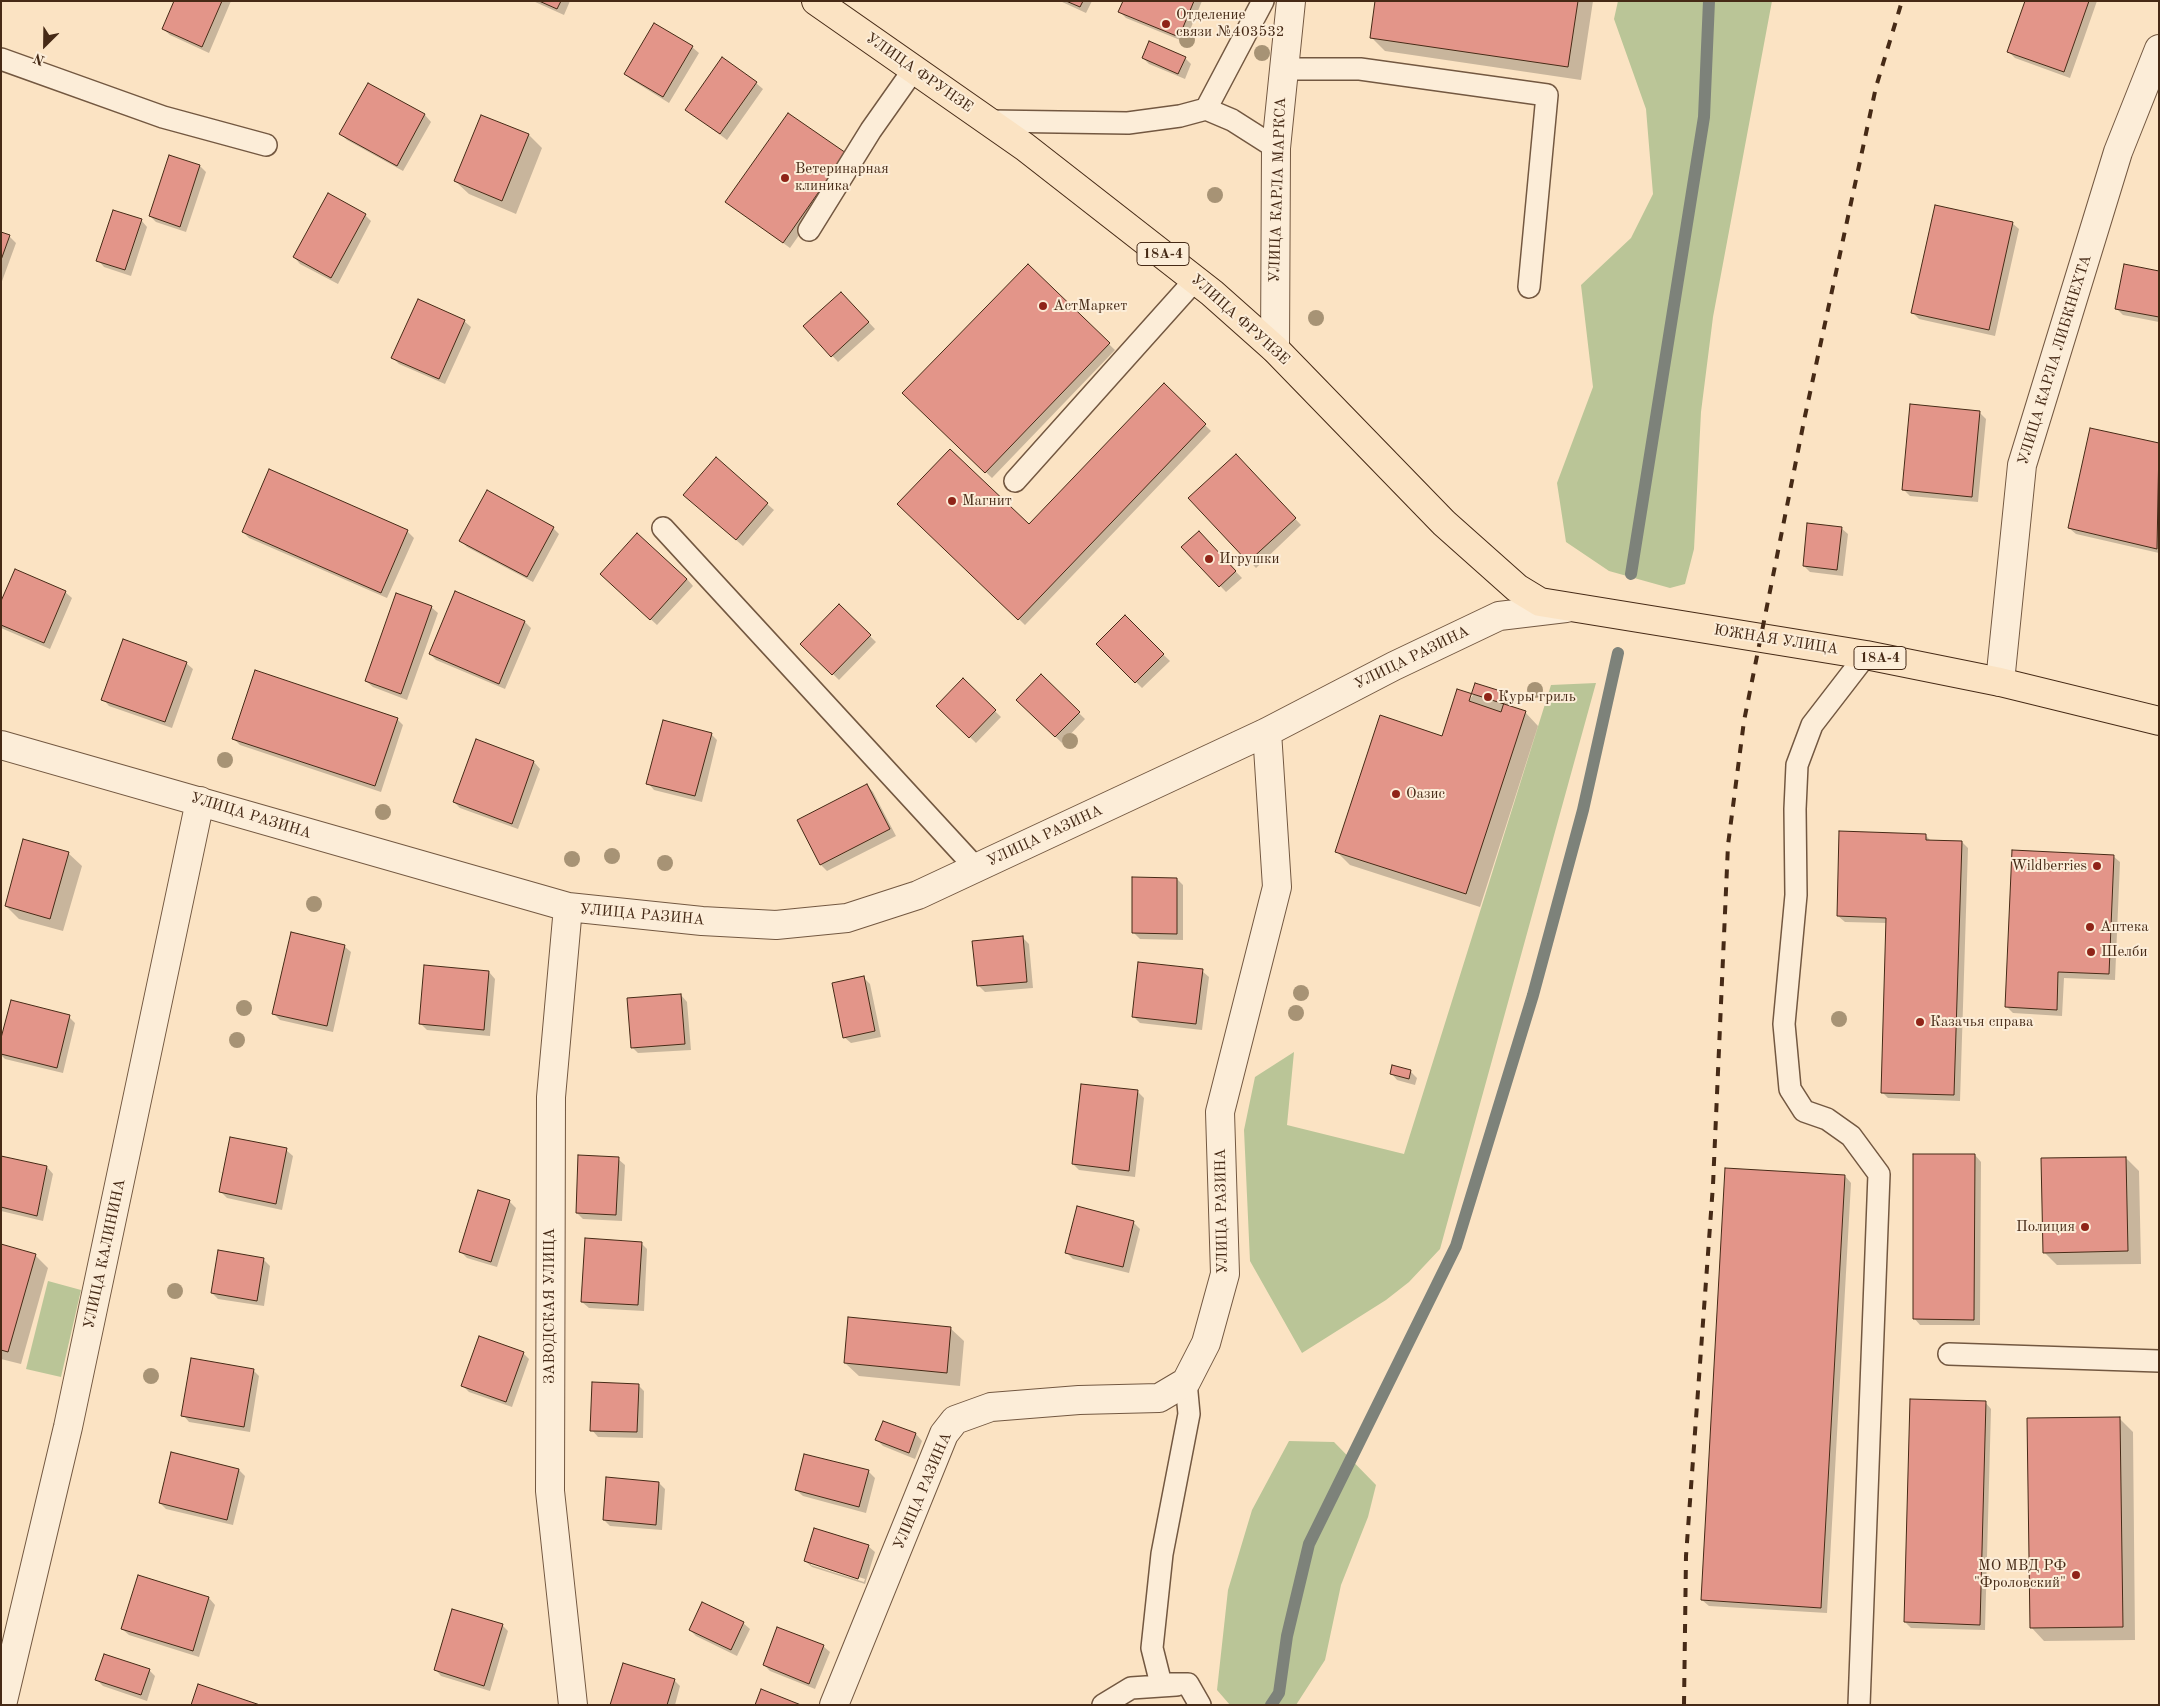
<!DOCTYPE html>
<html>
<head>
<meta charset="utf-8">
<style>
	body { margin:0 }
	#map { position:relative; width:2160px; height:1706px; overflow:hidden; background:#fbe3c3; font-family:"Old Standard TT",serif }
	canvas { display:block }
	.frame { position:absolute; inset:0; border:2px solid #462a16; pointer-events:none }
	.north { position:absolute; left:20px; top:20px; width:50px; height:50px; -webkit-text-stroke:4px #fcedd8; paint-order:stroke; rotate:203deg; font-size:14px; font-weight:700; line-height:20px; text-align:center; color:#462a16 }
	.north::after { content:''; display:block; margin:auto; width:18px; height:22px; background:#462a16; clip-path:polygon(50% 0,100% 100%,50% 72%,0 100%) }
</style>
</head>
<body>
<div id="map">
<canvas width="2160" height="1706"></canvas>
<div class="frame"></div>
<div class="north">N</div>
</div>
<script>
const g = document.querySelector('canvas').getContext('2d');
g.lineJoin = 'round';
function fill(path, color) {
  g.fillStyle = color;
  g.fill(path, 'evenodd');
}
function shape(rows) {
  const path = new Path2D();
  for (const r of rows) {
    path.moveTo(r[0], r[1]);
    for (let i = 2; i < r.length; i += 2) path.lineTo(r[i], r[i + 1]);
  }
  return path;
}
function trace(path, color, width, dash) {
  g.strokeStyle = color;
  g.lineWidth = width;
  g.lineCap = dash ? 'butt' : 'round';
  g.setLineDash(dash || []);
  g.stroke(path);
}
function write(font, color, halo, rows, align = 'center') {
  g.font = font + ' "Old Standard TT",serif';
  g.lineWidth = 4;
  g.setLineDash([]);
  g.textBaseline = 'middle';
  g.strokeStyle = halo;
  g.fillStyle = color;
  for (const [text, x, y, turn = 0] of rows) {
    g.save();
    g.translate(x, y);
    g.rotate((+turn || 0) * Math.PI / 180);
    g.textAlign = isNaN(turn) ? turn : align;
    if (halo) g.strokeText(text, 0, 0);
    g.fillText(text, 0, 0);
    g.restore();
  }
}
const green = shape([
	[1618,1,1772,1,1713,317,1701,412,1694,549,1685,584,1670,588,1609,571,1566,542,1557,483,1593,387,1581,285,1631,238,1653,194,1646,109,1614,19],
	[1596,683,1440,1249,1409,1282,1386,1300,1302,1353,1250,1261,1244,1130,1255,1077,1294,1052,1287,1125,1404,1154,1551,685],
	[48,1281,81,1290,61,1377,26,1369],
	[1289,1441,1334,1442,1376,1485,1368,1517,1341,1585,1325,1660,1296,1705,1230,1705,1217,1690,1228,1590,1252,1510]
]);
const shadow = shape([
	[175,1,231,1,209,53,170,35,163,29],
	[533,1,570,1,564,15],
	[1060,1,1092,1,1086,13],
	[1124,1,1202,1,1185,42,1126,18,1120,12],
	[1377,1,1593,1,1581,80,1385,51,1372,38],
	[2027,1,2097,1,2070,78,2015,58,2009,52],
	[692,47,699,53,669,103,632,80,625,74],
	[1143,58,1185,58,1191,64,1185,79,1149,64],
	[756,83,763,89,727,140,686,109],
	[369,84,425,115,431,122,403,171,347,140,341,134],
	[481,117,529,135,542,148,516,214,469,194,455,181],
	[851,161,790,248,727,202],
	[200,166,206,172,186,232,156,222,150,216],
	[365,215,371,221,338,284,300,264,294,257],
	[141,220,147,227,131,276,104,267,98,260],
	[2012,223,2019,229,1995,336,1919,319,1912,312],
	[1,234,9,236,16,243,1,284],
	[1028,266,1115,350,992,478,904,393],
	[2159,272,2159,322,2123,315,2116,308],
	[847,299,875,329,838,362,805,326],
	[464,321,471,327,445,384,399,364,393,358],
	[1164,385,1211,431,1025,625,899,504,1029,526],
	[1979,412,1986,419,1978,502,1910,496,1903,489],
	[2159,444,2159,553,2076,534,2069,528],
	[1236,456,1301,525,1256,568,1190,498],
	[716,459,774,510,743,546,691,501],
	[270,471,407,531,414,538,387,598,249,538,243,532],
	[553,528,559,534,533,582,467,547,461,541],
	[1841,528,1848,534,1843,576,1810,572,1804,566],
	[1198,533,1242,578,1226,592,1183,547],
	[687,579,693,586,657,625,608,580],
	[65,592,72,598,50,649,1,628,1,604],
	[456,593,525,622,531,628,505,689,436,660,430,654],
	[839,606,876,642,839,680,802,644],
	[431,607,438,613,407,700,373,687,366,681],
	[1125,617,1170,661,1142,688,1098,644],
	[186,663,193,669,172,728,109,706,103,699],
	[1041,676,1085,719,1062,743,1017,700],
	[963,680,1001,717,976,743,938,706],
	[1473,695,1506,695,1512,701,1510,707,1525,712,1538,726,1480,907,1350,865,1337,852,1443,737],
	[397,719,403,725,381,792,240,745,234,739],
	[711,734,717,740,702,802,654,790,648,783],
	[476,741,534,762,540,769,518,829,460,808,454,802],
	[867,785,873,792,896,836,827,871,821,865],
	[1925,835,1931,841,1962,842,1968,848,1960,1101,1888,1098,1882,1092,1887,923,1845,922,1838,916],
	[68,853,82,866,63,931,19,919,6,906],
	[2113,856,2120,862,2115,980,2064,978,2062,1016,2013,1013,2007,1007],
	[1177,879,1183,885,1183,940,1140,939,1134,933],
	[1022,937,1029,944,1033,988,985,992,979,986],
	[344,946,351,952,333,1032,280,1020,274,1014],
	[426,966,489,972,495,979,490,1036,427,1030,420,1023],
	[1202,971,1209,977,1202,1030,1140,1023,1134,1017],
	[864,978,870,984,881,1037,851,1043,844,1037],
	[681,995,687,1002,691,1050,638,1053,632,1047],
	[69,1017,75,1023,63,1073,5,1059,1,1055,1,1043],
	[1411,1072,1417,1078,1415,1085,1397,1080,1391,1073],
	[1137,1091,1144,1098,1135,1177,1079,1170,1073,1164],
	[286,1150,293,1156,282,1210,227,1198,221,1192],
	[1975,1155,1981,1162,1980,1325,1920,1325,1914,1318],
	[1,1157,47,1167,53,1174,43,1221,1,1211],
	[2126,1158,2139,1171,2141,1264,2057,1265,2044,1252],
	[618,1159,625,1165,622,1221,583,1219,577,1213],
	[1845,1176,1851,1183,1827,1613,1709,1606,1702,1600],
	[509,1201,516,1208,497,1267,467,1258,460,1251],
	[1133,1222,1140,1229,1129,1273,1073,1259,1066,1252],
	[641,1243,647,1249,644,1311,589,1308,582,1302],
	[1,1245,35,1255,48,1268,21,1364,1,1359],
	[263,1259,270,1266,264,1306,218,1299,212,1293],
	[950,1328,964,1341,960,1386,859,1376,845,1363],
	[523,1353,529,1359,512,1407,469,1392,463,1386],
	[253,1370,259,1376,250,1432,189,1422,183,1415],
	[638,1385,644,1391,643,1438,598,1437,592,1430],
	[1985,1402,1991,1409,1985,1630,1911,1628,1905,1622],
	[2120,1419,2133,1432,2135,1640,2044,1641,2031,1627],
	[883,1422,916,1434,922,1441,915,1459,883,1446,877,1440],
	[172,1454,239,1470,245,1476,233,1525,166,1509,160,1503],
	[868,1471,875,1478,866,1513,803,1496,796,1490],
	[659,1483,665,1489,662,1530,610,1526,604,1520],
	[868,1546,875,1552,865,1584,812,1567,805,1561],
	[811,1562,865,1579,864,1582,811,1565],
	[138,1577,209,1598,215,1605,199,1657,129,1635,122,1629],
	[743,1623,750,1629,737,1656,696,1636,690,1630],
	[502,1625,508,1631,490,1691,441,1676,435,1669],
	[823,1646,830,1652,815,1689,770,1671,764,1665],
	[149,1670,155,1676,147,1701,103,1686,97,1680],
	[674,1680,680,1686,675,1705,612,1705]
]);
const stream = shape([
	[1631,574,1704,117,1709,1],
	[1271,1705,1279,1693,1287,1636,1309,1544,1456,1246,1533,995,1583,810,1618,653]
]);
const building = shape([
	[174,1,222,1,202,47,162,29,174,1],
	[539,1,561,1,557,9,539,1],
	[1066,1,1083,1,1080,7,1066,1],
	[1123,1,1194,1,1179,37,1118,12,1123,1],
	[1375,1,1578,1,1568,67,1370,38,1375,1],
	[2025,1,2089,1,2064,72,2007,52,2025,1],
	[654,23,693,46,663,97,624,74,654,23],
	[1149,41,1186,57,1178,74,1142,58,1149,41],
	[722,57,757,82,720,134,685,110,722,57],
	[368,83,425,114,397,166,339,134,368,83],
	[788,113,846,153,783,243,725,202,788,113],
	[481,115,529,134,502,201,454,181,481,115],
	[169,155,200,165,180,227,149,216,169,155],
	[328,193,366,214,331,278,293,257,328,193],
	[1935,205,2013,222,1989,330,1911,313,1935,205],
	[113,210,142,219,125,270,96,261,113,210],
	[1,232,10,235,1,260,1,232],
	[1028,264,1110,343,985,473,902,393,1028,264],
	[2124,264,2159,271,2159,317,2115,309,2124,264],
	[841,292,869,322,831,357,803,326,841,292],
	[418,299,465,320,439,379,391,358,418,299],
	[1164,383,1206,424,1018,620,897,504,950,449,1029,524,1164,383],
	[1910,404,1980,411,1972,497,1902,490,1910,404],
	[2090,428,2159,443,2157,549,2068,528,2090,428],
	[1236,454,1296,518,1248,562,1188,498,1236,454],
	[716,457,768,503,736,540,683,495,716,457],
	[269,469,408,530,381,593,242,532,269,469],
	[487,490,554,527,527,577,459,541,487,490],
	[1807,523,1842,527,1837,570,1803,566,1807,523],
	[1199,531,1236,571,1219,587,1181,547,1199,531],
	[637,533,687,579,650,620,600,574,637,533],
	[15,569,66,591,44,643,1,625,1,601,15,569],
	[455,591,525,621,499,684,429,654,455,591],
	[396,593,432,606,401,694,365,681,396,593],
	[839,604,871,635,832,675,800,644,839,604],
	[1125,615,1164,654,1135,683,1096,644,1125,615],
	[123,639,187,662,165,722,101,700,123,639],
	[255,670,398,718,375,786,232,739,255,670],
	[1041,674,1080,712,1055,737,1016,700,1041,674],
	[963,678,996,710,969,738,936,706,963,678],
	[1475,683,1507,693,1501,712,1469,701,1475,683],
	[1457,689,1526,711,1466,894,1335,852,1380,715,1442,736,1457,689],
	[663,720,712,733,695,796,646,784,663,720],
	[476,739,534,761,512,824,453,802,476,739],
	[867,784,890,829,820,865,797,820,867,784],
	[1839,831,1926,834,1926,840,1962,841,1954,1095,1881,1093,1886,918,1837,916,1839,831],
	[23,839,69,852,50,919,5,906,23,839],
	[2012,850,2114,855,2109,974,2058,972,2057,1010,2005,1007,2012,850],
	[1132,877,1177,878,1177,934,1132,933,1132,877],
	[291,932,345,945,327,1026,272,1014,291,932],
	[1023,936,1027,982,977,986,972,941,1023,936],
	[1138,962,1203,969,1196,1024,1132,1017,1138,962],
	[424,965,489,971,484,1030,419,1024,424,965],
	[864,976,875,1031,843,1038,832,983,864,976],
	[681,994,685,1044,631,1048,627,998,681,994],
	[11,1000,70,1015,57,1068,1,1054,1,1038,11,1000],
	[1392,1065,1411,1070,1409,1079,1390,1074,1392,1065],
	[1081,1084,1138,1090,1129,1171,1072,1164,1081,1084],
	[230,1137,287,1148,276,1204,219,1192,230,1137],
	[1913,1154,1975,1154,1974,1320,1913,1319,1913,1154],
	[578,1155,619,1157,616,1215,576,1213,578,1155],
	[1,1156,47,1166,37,1216,1,1207,1,1156],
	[2126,1157,2128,1251,2043,1253,2041,1158,2126,1157],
	[1725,1168,1845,1175,1821,1608,1701,1600,1725,1168],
	[478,1190,510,1200,491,1262,459,1252,478,1190],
	[1077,1206,1134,1221,1123,1267,1065,1253,1077,1206],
	[585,1238,642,1242,638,1305,581,1302,585,1238],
	[1,1244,36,1254,8,1352,1,1350,1,1244],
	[218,1250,264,1258,257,1301,211,1293,218,1250],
	[848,1317,951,1327,947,1373,844,1363,848,1317],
	[479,1336,524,1352,506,1402,461,1386,479,1336],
	[191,1358,254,1369,244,1427,181,1416,191,1358],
	[592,1382,639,1384,637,1432,590,1431,592,1382],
	[1910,1399,1986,1401,1980,1625,1904,1622,1910,1399],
	[2120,1417,2123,1627,2030,1628,2027,1418,2120,1417],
	[883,1421,916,1433,909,1453,875,1440,883,1421],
	[171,1452,239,1469,227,1520,159,1503,171,1452],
	[804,1454,869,1470,859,1507,795,1490,804,1454],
	[606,1477,659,1482,656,1525,603,1520,606,1477],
	[814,1528,869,1545,858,1579,804,1561,814,1528],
	[138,1575,209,1597,193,1651,121,1629,138,1575],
	[702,1602,744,1622,731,1650,689,1630,702,1602],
	[452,1609,503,1624,484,1686,434,1670,452,1609],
	[777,1627,824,1645,809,1684,763,1665,777,1627],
	[104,1654,150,1669,141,1695,95,1680,104,1654],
	[623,1663,675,1679,667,1705,610,1705,623,1663],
	[198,1684,260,1705,191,1705,198,1684],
	[761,1689,801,1705,755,1705,761,1689]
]);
const lane = shape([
	[1,59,163,117,266,145],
	[1282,69,1360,69,1547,95,1529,287],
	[1206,109,1263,1],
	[990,121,1128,123,1180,116,1206,109,1232,120,1276,148],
	[809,230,871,130,914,69],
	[1015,481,1195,280],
	[663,528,976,868],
	[1949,1354,2159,1361],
	[1186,1382,1189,1414,1162,1554,1152,1648,1161,1684,1188,1684,1200,1705],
	[1103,1705,1131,1688,1176,1685],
	[1859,1705,1879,1174,1851,1136,1827,1119,1804,1111,1790,1089,1784,1024,1796,895,1795,809,1797,765,1812,725,1866,655]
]);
const street = shape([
	[1275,349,1276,148,1291,1],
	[2000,682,2022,465,2118,152,2159,49],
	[1,745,568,907,702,921,776,925,847,918,918,895,1267,732,1394,666,1499,616,1566,608],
	[568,907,551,1097,550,1491,573,1705],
	[2,1705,68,1427,200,801],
	[834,1705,944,1434,955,1420,991,1407,1079,1400,1159,1398,1186,1382,1206,1343,1225,1274,1220,1112,1277,887,1267,732]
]);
const primary = shape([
	[816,1,1025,147,1212,293,1275,349,1444,523,1517,588,1540,602,1866,655,2000,682,2159,721]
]);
const rail = shape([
	[1684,1705,1686,1556,1713,1185,1728,845,1744,721,1805,416,1876,87,1902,1]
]);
const trees = [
	[1187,40],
	[1262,53],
	[1215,195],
	[1316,318],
	[1535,690],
	[1070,741],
	[225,760],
	[383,812],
	[612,856],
	[572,859],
	[665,863],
	[314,904],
	[1301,993],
	[244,1008],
	[1296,1013],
	[1839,1019],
	[237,1040],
	[175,1291],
	[151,1376]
];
const markers = [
	[1166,24,5,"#8f2418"],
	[785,178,5,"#8f2418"],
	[1043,306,5,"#8f2418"],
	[952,501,5,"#8f2418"],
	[1209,559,5,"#8f2418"],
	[1488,697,5,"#8f2418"],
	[1396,794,5,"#8f2418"],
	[2097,866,5,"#8f2418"],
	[2090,927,5,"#8f2418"],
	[2091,952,5,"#8f2418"],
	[1920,1022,5,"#8f2418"],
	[2085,1227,5,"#8f2418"],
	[2076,1575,5,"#8f2418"]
];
const shields = [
	[1163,254,52],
	[1880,658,52]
];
const shieldNames = [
	["18А-4",1163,254],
	["18А-4",1880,658]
];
const poiNames = [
	["Отделение",1176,15],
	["связи №403532",1176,32],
	["Ветеринарная",795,169],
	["клиника",795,186],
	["АстМаркет",1053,306],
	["Магнит",962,501],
	["Игрушки",1219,559],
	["Куры гриль",1498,697],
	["Оазис",1406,794],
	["Wildberries",2087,866,"right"],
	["Аптека",2100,927],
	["Шелби",2101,952],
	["Казачья справа",1930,1022],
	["Полиция",2075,1227,"right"],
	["МО МВД РФ",2066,1566,"right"],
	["\"Фроловский\"",2066,1583,"right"]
];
const streetNames = [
	["УЛИЦА ФРУНЗЕ",919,73,35],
	["УЛИЦА КАРЛА МАРКСА",1278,190,-88],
	["УЛИЦА ФРУНЗЕ",1240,320,42],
	["УЛИЦА КАРЛА ЛИБКНЕХТА",2055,360,-73],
	["ЮЖНАЯ УЛИЦА",1776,640,9],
	["УЛИЦА РАЗИНА",1412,658,-26],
	["УЛИЦА РАЗИНА",251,816,17],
	["УЛИЦА РАЗИНА",1045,836,-25],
	["УЛИЦА РАЗИНА",642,915,5],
	["УЛИЦА РАЗИНА",1222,1211,-91],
	["УЛИЦА КАЛИНИНА",105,1254,-78],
	["ЗАВОДСКАЯ УЛИЦА",550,1306,-90],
	["УЛИЦА РАЗИНА",923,1491,-67]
];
fill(green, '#bac597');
fill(shadow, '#0003');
trace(stream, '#7d827a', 12);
fill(building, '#e39589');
trace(building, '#462a16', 1);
trace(lane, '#735841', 24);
trace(street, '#735841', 30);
trace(primary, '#462a16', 30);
trace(lane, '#fcedd8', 21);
trace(street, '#fcedd8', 28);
trace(primary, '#fbe3c3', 28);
trace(rail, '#462a16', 4, [9, 9]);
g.fillStyle = '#a79375';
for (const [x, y] of trees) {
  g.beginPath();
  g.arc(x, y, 8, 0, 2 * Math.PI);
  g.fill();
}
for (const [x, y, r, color] of markers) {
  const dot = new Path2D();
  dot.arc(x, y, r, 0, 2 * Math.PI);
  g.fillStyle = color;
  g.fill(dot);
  trace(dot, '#fcedd8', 2);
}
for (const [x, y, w] of shields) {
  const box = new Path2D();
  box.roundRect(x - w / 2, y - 11.5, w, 23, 4);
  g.fillStyle = '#fcedd8';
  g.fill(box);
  trace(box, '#462a16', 1);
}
write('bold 14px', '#462a16', null, shieldNames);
write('15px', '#462a16', '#fcedd8', poiNames, 'left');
write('15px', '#462a16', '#fcedd8', streetNames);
</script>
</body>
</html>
